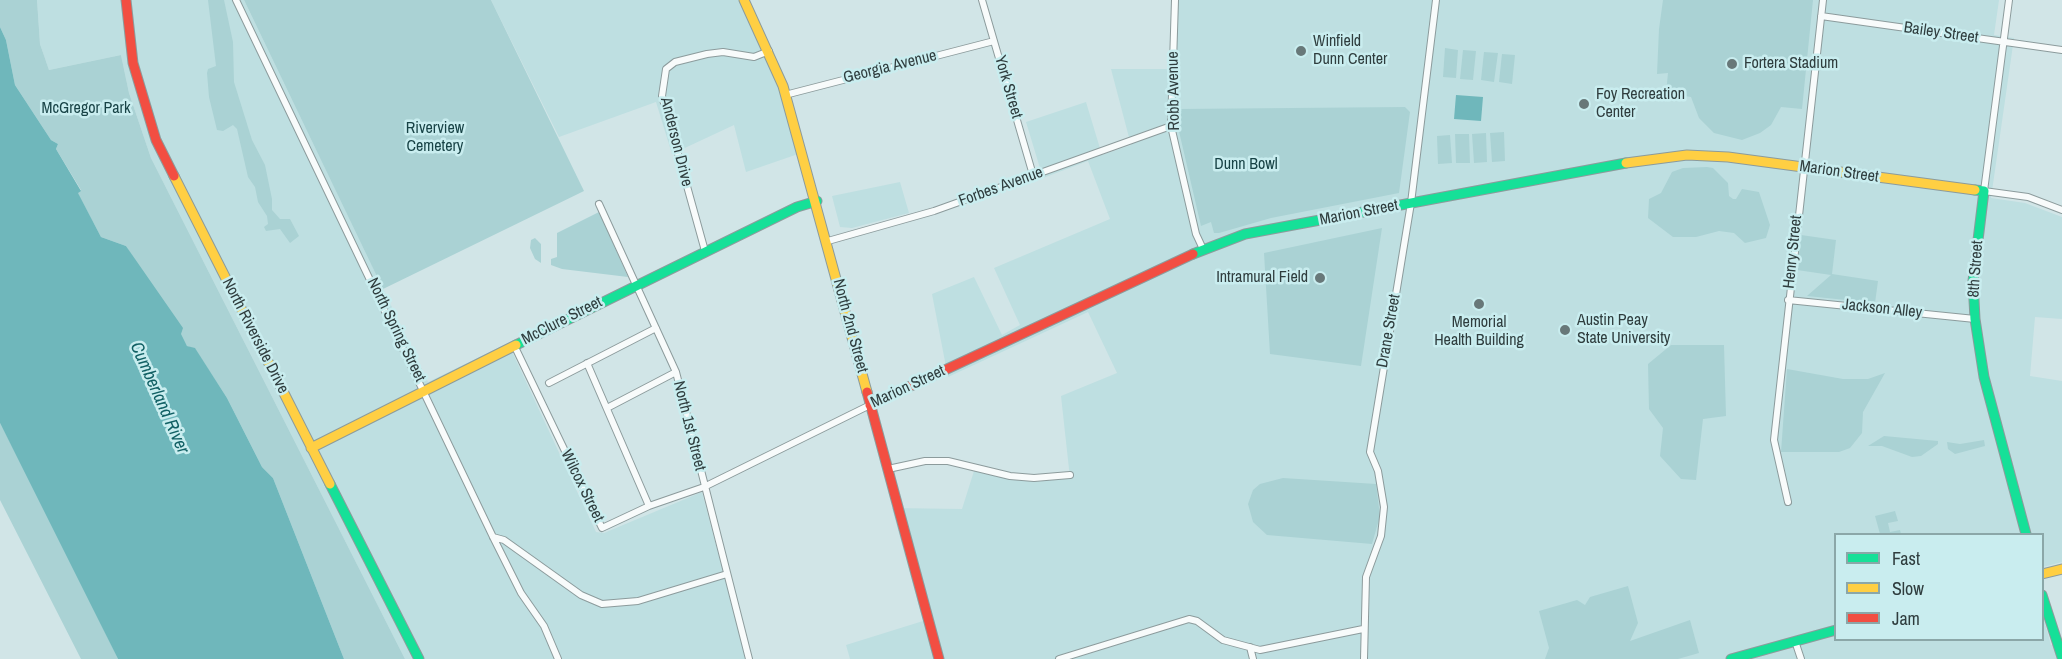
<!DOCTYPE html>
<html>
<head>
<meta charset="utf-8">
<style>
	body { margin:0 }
	#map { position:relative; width:2062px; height:659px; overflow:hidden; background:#d1e5e7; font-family:"Archivo Narrow",sans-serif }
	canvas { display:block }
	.legend { position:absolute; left:1834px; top:533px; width:210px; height:108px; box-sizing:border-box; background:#c9edef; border:2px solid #8ba7a8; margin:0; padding:8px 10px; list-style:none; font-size:18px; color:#2f3d3e }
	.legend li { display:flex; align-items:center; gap:12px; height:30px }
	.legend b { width:30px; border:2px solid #8ba7a8 }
</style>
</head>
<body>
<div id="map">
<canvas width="2062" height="659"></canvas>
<ul class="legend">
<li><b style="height:8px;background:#16e098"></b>Fast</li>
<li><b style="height:8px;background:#ffcf43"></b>Slow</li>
<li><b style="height:8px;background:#f24e42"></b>Jam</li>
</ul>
</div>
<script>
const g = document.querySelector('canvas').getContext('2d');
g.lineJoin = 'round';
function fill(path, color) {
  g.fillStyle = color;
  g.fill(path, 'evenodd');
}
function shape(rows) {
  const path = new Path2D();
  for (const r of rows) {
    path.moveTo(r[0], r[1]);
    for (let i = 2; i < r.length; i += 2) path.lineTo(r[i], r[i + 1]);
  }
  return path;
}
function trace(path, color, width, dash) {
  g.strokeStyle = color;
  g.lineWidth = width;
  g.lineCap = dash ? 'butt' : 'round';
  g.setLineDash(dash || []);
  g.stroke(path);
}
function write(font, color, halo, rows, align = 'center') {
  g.font = font + ' "Archivo Narrow",sans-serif';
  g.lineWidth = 5;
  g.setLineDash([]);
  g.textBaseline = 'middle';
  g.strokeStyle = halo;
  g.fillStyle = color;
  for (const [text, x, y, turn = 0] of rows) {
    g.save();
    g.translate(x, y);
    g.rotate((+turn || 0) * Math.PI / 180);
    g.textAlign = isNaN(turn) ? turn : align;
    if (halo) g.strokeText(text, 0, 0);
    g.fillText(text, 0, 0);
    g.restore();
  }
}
const built = shape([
	[37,0,244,0,428,382,508,343,596,532,604,533,702,492,746,659,405,659,151,158,129,93,121,55,49,70,40,44],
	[491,0,744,0,769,51,801,153,746,172,734,125,672,154,656,102,559,137],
	[1177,0,1999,0,1994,35,2014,38,1991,198,2025,203,2062,217,2062,319,2035,317,2030,376,2062,381,2062,562,2043,567,2042,534,1836,534,1836,640,2042,640,2043,616,2051,645,2062,643,2062,659,850,659,846,645,923,621,892,508,962,509,974,471,1034,482,1070,478,1061,396,1117,373,1088,312,948,377,932,294,974,277,1002,335,1020,325,994,268,1110,219,1088,161,1043,178,1026,122,1086,102,1102,155,1131,145,1111,69,1174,69],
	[900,182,909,213,852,228,840,227,832,196]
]);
const green = shape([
	[0,0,37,0,40,44,49,70,121,55,129,93,151,158,405,659,344,659,273,478,262,467,227,398,195,349,187,346,126,246,101,237,77,192,81,190,56,149,58,144,51,140,15,85,6,40,0,27],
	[208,0,224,0,233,42,234,82,252,140,265,165,272,199,272,210,280,219,290,219,299,236,290,243,280,229,266,231,264,227,268,224,267,216,258,202,255,187,248,177,237,129,233,125,223,131,217,130,209,97,207,73,208,69,216,66],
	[244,0,491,0,584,191,383,289],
	[1663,0,1813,0,1802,109,1781,107,1771,125,1760,133,1742,140,1714,133,1699,118,1691,97,1666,93,1668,73,1657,74,1659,29],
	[1445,48,1458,50,1456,78,1443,77],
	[1463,50,1476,51,1473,80,1460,79],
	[1484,52,1498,53,1494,82,1481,80],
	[1502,54,1515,55,1512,84,1499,82],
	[1405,107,1410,112,1399,193,1271,218,1219,233,1214,233,1211,222,1201,226,1178,127,1178,109],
	[1504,132,1505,161,1492,162,1490,133],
	[1486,133,1487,162,1474,163,1472,134],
	[1455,134,1469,134,1470,163,1456,163],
	[1450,135,1452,163,1438,164,1437,136],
	[1707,167,1713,168,1728,183,1729,196,1733,199,1736,199,1742,189,1759,192,1770,225,1766,238,1745,243,1734,233,1719,231,1696,237,1673,237,1648,218,1649,199,1661,193,1672,172,1683,168],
	[599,212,628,277,562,269,551,265,551,259,557,257,557,233],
	[1382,228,1361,366,1270,354,1264,253],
	[1801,235,1836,240,1832,274,1878,281,1875,303,1807,296,1831,275,1797,270],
	[535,238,541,244,541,263,535,259,530,248,531,240],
	[1671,345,1724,345,1726,416,1703,419,1696,480,1681,479,1660,456,1663,428,1649,409,1648,364],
	[1787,369,1843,379,1868,379,1885,373,1863,412,1862,433,1850,448,1839,452,1781,452],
	[0,423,57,533,118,659,81,659,0,500],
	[1884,436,1938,441,1938,444,1921,456,1912,457,1882,446,1868,446],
	[1984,440,1985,446,1955,454,1948,449,1947,442,1960,444],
	[1283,478,1376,484,1380,516,1372,544,1267,535,1253,522,1248,504,1253,490,1260,484],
	[1895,511,1898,521,1888,523,1890,532,1900,530,1901,534,1880,534,1875,516],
	[1628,586,1638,623,1630,641,1690,620,1699,653,1678,659,1545,659,1549,648,1539,611,1577,600,1585,605,1590,597]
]);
const water = shape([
	[0,27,6,40,15,85,51,140,58,144,56,149,81,191,78,193,101,237,126,246,183,328,181,334,187,346,195,348,227,398,262,467,273,478,344,659,118,659,0,423],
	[1456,95,1483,97,1481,121,1454,119]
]);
const street = shape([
	[236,0,493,537,521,593,544,626,558,659],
	[982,0,1033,175],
	[1175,0,1171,126,1196,234,1203,249],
	[2009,0,1984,191,2028,197,2062,210],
	[1821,16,2062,50],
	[785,95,994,41],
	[599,204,676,372,749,659],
	[828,241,934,211,1171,126],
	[705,251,662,96,666,69,675,62,707,54,723,52,754,57,769,51],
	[1788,300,1975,319],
	[514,345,602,528,649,506,704,487,870,405],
	[587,363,649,506],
	[549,383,656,328],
	[607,408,676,372],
	[888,469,925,461,948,461,1010,476,1034,478,1070,475],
	[1788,502,1774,440,1823,0],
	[493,537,504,540,581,595,602,604,638,601,727,574],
	[1795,641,1801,659],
	[1250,647,1253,659],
	[1059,659,1189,619,1197,621,1223,640,1260,650,1363,629],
	[1364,659,1366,577,1381,536,1384,507,1378,471,1370,452,1411,203,1436,0]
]);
const fast = shape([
	[1975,190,1984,191,1973,281,1975,319,1984,377,2026,534],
	[1193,254,1245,234,1626,163],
	[516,345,797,207,817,201],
	[330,484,419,659],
	[2042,595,2062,657],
	[1731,659,1836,630]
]);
const slow = shape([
	[744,0,783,86,867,392],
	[1626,163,1687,155,1728,157,1975,190],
	[174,176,330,484],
	[311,448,516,345],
	[2042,574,2062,569]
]);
const jam = shape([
	[126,0,133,63,156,140,174,176],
	[867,392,939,659],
	[870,405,1193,254]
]);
const markers = [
	[1301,51,6,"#687879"],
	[1732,64,6,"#687879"],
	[1584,104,6,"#687879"],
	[1320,278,6,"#687879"],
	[1479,304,6,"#687879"],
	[1565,330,6,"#687879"]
];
const streetNames = [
	["Bailey Street",1941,33,8],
	["Georgia Avenue",890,67,-14],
	["York Street",1008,87,74],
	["Robb Avenue",1174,91,-91],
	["Anderson Drive",676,142,76],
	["Marion Street",1839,172,8],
	["Forbes Avenue",1001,187,-20],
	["Marion Street",1359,213,-11],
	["Henry Street",1793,252,-84],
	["8th Street",1976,269,-86],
	["Jackson Alley",1882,309,6],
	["McClure Street",562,321,-27],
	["North 2nd Street",850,326,75],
	["North Spring Street",396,330,64],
	["Drane Street",1389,331,-80],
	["North Riverside Drive",255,336,63],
	["Marion Street",908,387,-25],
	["North 1st Street",689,426,76],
	["Wilcox Street",582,486,64]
];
const poiNames = [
	["Winfield",1313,42],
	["Dunn Center",1313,60],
	["Fortera Stadium",1744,64],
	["Foy Recreation",1596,95],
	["Center",1596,113],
	["Intramural Field",1308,278,"right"],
	["Austin Peay",1577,321],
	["State University",1577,339],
	["Memorial",1479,323,"center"],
	["Health Building",1479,341,"center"]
];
const parkNames = [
	["McGregor Park",86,109],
	["Riverview",435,129],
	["Cemetery",435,147],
	["Dunn Bowl",1246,165]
];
const waterNames = [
	["Cumberland River",159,398,66]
];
fill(built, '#bedfe1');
fill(green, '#aad2d4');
fill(water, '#6fb7bb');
trace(street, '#8c9b9c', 8);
trace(fast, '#8c9b9c', 11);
trace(slow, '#8c9b9c', 11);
trace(jam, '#8c9b9c', 11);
trace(street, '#f8fbfb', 6);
trace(fast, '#16e098', 9);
trace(slow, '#ffcf43', 9);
trace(jam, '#f24e42', 9);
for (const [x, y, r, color] of markers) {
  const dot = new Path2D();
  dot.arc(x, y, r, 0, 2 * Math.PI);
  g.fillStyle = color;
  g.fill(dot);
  trace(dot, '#c9edef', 2);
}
write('16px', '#2f3d3e', '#c9edef', streetNames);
write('16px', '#2f3d3e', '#c9edef', poiNames, 'left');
write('16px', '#184346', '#c9edef', parkNames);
write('italic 18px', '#116064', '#c9edef', waterNames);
</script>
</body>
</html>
